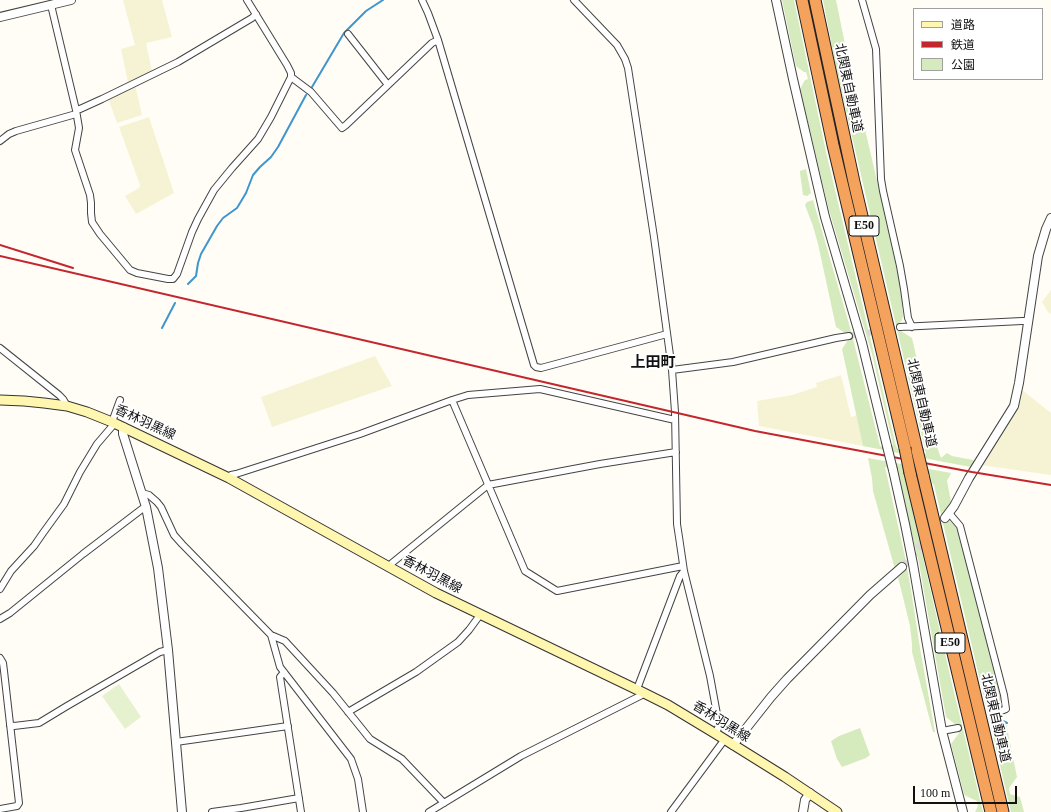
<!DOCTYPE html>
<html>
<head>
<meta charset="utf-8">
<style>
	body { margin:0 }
	#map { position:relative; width:1051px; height:812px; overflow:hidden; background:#fffdf5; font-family:"Times New Roman","Noto Sans JP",serif }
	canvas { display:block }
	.legend { position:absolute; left:913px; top:8px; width:130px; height:72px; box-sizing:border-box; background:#fff; border:1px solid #a0a0a0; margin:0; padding:5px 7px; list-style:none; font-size:12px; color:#111 }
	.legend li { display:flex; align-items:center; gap:8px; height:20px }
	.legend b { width:20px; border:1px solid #a0a0a0 }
	.scale { position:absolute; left:913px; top:786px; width:104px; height:18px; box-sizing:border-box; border:2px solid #111; border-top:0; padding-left:5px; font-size:12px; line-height:14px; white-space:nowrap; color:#111; -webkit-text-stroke:3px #fff; paint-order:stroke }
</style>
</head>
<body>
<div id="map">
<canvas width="1051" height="812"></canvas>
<ul class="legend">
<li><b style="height:5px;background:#fff6b0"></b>道路</li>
<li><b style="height:5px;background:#c4262e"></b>鉄道</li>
<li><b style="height:11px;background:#d5ebbd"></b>公園</li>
</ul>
<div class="scale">100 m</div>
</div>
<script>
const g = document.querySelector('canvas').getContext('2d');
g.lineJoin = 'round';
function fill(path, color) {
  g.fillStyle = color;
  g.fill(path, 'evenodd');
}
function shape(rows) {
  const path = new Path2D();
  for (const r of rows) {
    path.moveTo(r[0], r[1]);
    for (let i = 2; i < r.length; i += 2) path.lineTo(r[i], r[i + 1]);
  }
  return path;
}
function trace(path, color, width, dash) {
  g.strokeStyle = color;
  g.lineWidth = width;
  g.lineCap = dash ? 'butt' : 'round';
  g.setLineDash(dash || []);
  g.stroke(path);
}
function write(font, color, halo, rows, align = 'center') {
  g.font = font + ' "Times New Roman","Noto Sans JP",serif';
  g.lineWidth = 4;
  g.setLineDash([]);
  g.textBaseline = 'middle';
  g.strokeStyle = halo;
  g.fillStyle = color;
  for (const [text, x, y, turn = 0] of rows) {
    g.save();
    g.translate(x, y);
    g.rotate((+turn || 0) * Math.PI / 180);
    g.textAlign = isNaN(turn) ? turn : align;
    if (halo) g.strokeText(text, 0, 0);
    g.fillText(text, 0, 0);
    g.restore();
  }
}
const farmland = shape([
	[123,0,162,0,172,37,146,43,152,71,128,83,121,49,135,45],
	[135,85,142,115,117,123,108,98],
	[149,117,174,193,136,214,125,196,139,188,140,185,119,127],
	[1051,290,1051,314,1048,312,1042,302],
	[375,356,392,386,272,427,261,397],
	[841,375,851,417,857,415,863,446,759,426,757,401,792,395,817,387,816,383],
	[1021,389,1051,413,1051,475,981,465]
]);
const green = shape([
	[782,0,794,0,826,152,896,446,898,449,926,454,837,72,823,0,836,0,847,54,841,66,842,72,853,78,881,198,901,289,903,316,901,322,899,323,901,331,912,338,938,450,941,458,947,453,952,456,973,460,975,462,971,467,944,462,863,446,842,349,848,340,850,340,848,332,845,333,836,327,818,244,813,226,805,205,807,202,813,200,851,331,880,446,891,448,893,444,872,354,829,210,800,89,805,80,808,79,806,72,804,72,796,66],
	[806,169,811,193,807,196,803,195,800,173,800,171],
	[868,458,951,473,947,481,951,502,944,514,948,522,950,521,956,527,973,587,1001,699,995,709,993,711,995,719,997,719,1006,723,1017,777,1009,788,1010,794,1020,797,1024,812,1011,812,934,485,932,483,930,475,903,470,952,684,983,812,975,812,978,806,977,801,966,796,964,794,951,744,959,733,957,725,956,725,946,717,919,563,896,469,885,467,905,557,911,590,920,648,935,732,933,732,912,652,912,644,910,626,901,589,898,578,904,572,899,564,895,569,873,491,872,478],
	[860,728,870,755,866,758,842,767,837,759,831,741,839,736]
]);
const pitch = shape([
	[119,684,141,717,125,729,102,696]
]);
const stream = shape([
	[312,87,344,33,366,11,383,0],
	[188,284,196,276,198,263,201,254,217,226,223,218,237,208,246,193,253,175,260,167,271,157,278,147,306,95],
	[162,328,175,303],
	[995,718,997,718,1007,723]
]);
const minorTunnel = shape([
	[849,336,879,331]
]);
const tertiaryTunnel = shape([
	[902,567,945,518]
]);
const minor = shape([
	[422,0,428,13,438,40,534,365,536,367,541,368,667,334],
	[574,0,617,45,625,59,628,68,654,237,672,370,675,412,677,524,679,537,684,571,710,676,719,725,716,734],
	[862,0,876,49,881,179,883,191,900,266,904,289,908,318,912,327],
	[51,5,76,110,79,128,75,150,90,195,91,203,91,213,92,222,100,234,130,270,137,273,168,279,173,279,177,274,192,232,198,219,214,190,232,168,258,139,271,117,291,77,291,73,287,65,247,0],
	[348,34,388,85],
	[291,77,311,92,342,128,346,125,432,43,438,40],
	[76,110,80,109,102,99,178,62,252,18,256,14],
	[0,141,9,134,16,131,76,114],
	[900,327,1022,321,1028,321],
	[0,348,59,395,63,399,67,406],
	[672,370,733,362,836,338,849,336],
	[452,400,525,571,557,591,683,566],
	[112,422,120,400],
	[229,478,231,475,236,474,360,434,452,400,468,395,540,389,675,420],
	[142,493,149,495,157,502,161,507,174,535,182,544,271,635,285,641,333,693,370,739,402,759,444,803],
	[949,513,960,526,1004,695,1006,709,994,714],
	[389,567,392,563,488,485,600,464,676,452],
	[0,589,11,571,34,546,43,533,64,504,80,472,97,444,115,423],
	[0,619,10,613,83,554,142,509,146,507],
	[271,635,280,667,351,759,358,779,363,812],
	[0,658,3,663,4,671,19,803,17,806,0,809],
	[284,672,280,677,301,812],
	[637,689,680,576,684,571],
	[348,712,416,672,458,642,469,630,480,615],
	[10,725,14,726,39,723,67,706,160,652,168,650],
	[942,731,958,728],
	[176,742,288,726],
	[212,812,241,808,299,798],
	[429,812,521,756,640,696,644,693],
	[671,812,725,739]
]);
const tertiary = shape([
	[776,0,793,79,825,217,862,343,887,446],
	[0,17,71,0],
	[123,427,123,434,146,507,158,568,168,650,182,812],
	[893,470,905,524,913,564,942,731,963,812],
	[945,518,954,506,969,478,1014,406,1019,383,1038,256,1046,229,1051,218],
	[733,745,771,697,787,679,870,595,902,567],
	[803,812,805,800,810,793]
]);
const secondary = shape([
	[0,400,24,401,44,403,67,406,87,412,112,422,229,478,436,593,644,693,668,705,716,734,785,777,837,812]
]);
const motorway = shape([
	[802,0,833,145,905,448],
	[815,0,854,182,917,450],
	[910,473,991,812],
	[923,475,1003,812]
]);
const rail = shape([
	[0,245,73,268],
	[0,256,755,431,972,472,1051,485]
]);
const tertiaryBridge = shape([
	[887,446,893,470]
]);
const motorwayBridge = shape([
	[905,448,910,473],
	[917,450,923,475]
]);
const shields = [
	[864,226,30],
	[950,643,30]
];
const shieldNames = [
	["E50",864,226],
	["E50",950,643]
];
const streetNames = [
	["北関東自動車道",848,88,78],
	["北関東自動車道",921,403,77],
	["香林羽黒線",145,423,25],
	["香林羽黒線",432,575,28],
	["北関東自動車道",995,718,77],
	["香林羽黒線",721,722,32]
];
const quarterNames = [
	["上田町",653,363]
];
fill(farmland, '#f6f3d4');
fill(green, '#d5ebbd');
fill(pitch, '#e6f2cf');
trace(stream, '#3f96cf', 2);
trace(minorTunnel, '#dbdad3', 6, [6, 3]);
trace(tertiaryTunnel, '#dbdad3', 8, [8, 4]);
trace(minor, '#444', 8);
trace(tertiary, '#444', 10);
trace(secondary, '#333', 11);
trace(motorway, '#222', 13);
trace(minor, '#fff', 6);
trace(tertiary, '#fff', 8);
trace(secondary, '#fff6b0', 9);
trace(motorway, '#f5a25d', 11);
trace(rail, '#c4262e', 2);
trace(tertiaryBridge, '#444', 10, []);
trace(motorwayBridge, '#222', 13, []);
trace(tertiaryBridge, '#fff', 8);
trace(motorwayBridge, '#f5a25d', 11);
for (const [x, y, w] of shields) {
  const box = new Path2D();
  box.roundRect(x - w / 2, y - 10, w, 20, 3);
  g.fillStyle = '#fff';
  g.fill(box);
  trace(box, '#111', 1);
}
write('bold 12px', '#111', null, shieldNames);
write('13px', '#111', '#fff', streetNames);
write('bold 15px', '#111', '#fff', quarterNames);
</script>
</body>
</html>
